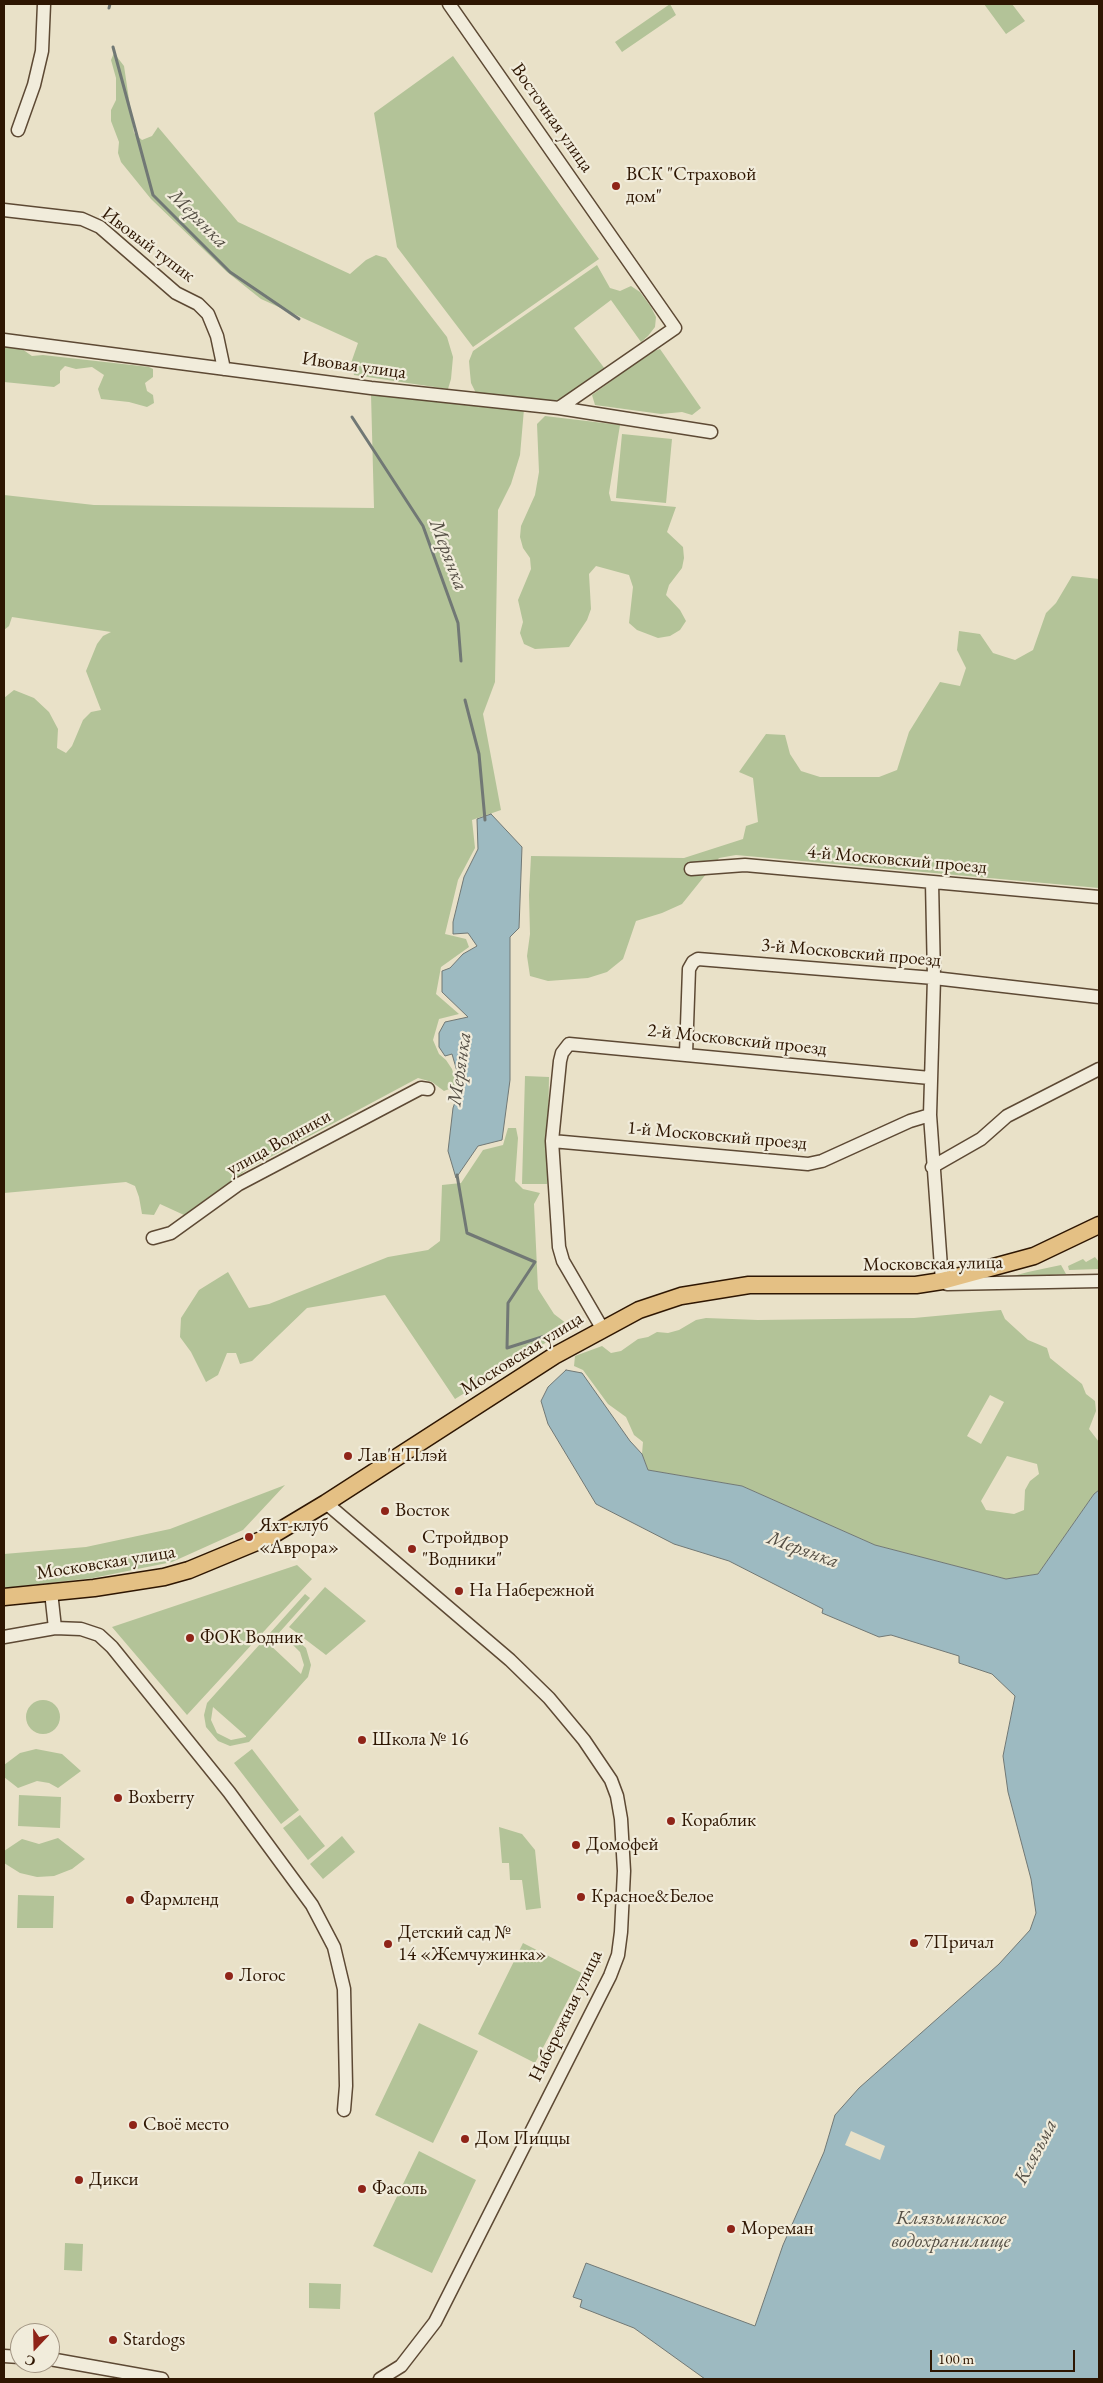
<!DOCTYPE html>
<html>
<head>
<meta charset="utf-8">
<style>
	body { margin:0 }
	#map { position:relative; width:1103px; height:2383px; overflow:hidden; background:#e9e1c8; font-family:"EB Garamond",serif }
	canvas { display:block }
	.frame { position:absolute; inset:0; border:5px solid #2e1602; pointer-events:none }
	.north { position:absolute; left:10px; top:2323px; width:50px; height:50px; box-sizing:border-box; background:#f1ecdb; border:1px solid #a39684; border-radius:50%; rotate:201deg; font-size:14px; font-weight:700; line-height:20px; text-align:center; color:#2e1602 }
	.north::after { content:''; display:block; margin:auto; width:18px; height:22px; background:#8f2418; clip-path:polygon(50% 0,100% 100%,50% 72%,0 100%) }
	.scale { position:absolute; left:930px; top:2350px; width:145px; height:22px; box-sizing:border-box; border:2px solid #2e1602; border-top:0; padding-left:6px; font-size:15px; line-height:18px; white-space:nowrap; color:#2e1602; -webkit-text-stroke:4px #f1ecdb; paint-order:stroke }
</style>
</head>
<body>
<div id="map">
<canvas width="1103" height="2383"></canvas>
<div class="frame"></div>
<div class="north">С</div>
<div class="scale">100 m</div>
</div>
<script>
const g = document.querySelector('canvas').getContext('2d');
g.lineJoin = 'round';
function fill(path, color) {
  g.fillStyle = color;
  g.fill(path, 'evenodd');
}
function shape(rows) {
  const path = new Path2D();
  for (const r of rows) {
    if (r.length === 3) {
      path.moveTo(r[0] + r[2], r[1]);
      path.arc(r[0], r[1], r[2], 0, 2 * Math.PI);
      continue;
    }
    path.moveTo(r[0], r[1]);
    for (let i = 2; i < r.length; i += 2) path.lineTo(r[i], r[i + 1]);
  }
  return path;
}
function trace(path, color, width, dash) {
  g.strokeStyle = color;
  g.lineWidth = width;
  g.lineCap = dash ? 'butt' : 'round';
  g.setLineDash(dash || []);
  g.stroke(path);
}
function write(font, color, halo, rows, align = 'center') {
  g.font = font + ' "EB Garamond",serif';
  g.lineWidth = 4.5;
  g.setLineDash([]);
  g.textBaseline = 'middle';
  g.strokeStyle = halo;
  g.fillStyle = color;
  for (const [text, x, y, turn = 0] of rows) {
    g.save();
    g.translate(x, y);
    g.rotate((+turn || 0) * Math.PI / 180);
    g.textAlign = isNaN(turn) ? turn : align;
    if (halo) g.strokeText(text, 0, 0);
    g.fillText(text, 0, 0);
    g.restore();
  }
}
const green = shape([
	[670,4,676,15,622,52,615,42],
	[984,4,1012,4,1025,21,1006,34],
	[114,53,124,66,134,133,142,140,152,136,158,127,238,222,350,274,366,260,376,255,386,258,447,337,453,357,451,379,448,389,354,375,351,363,358,343,261,299,227,272,151,199,121,162,118,153,119,142,111,121,111,110,116,100,116,78,111,60],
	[453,56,599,259,473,347,397,247,374,113],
	[597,265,610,288,620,291,631,286,640,292,651,307,656,317,655,327,648,336,641,342,611,300,574,328,605,369,565,397,555,401,476,393,471,383,470,373,469,361,473,351],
	[4,347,22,349,32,356,43,355,149,367,153,369,153,377,145,383,147,391,153,395,154,403,147,407,129,402,101,399,98,389,104,375,92,367,76,369,65,366,60,371,60,383,54,387,4,382],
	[660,349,701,408,692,415,682,412,661,414,595,405,592,395,651,352],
	[371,394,524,409,520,455,511,484,498,510,495,682,483,714,501,810,472,820,475,848,458,880,445,934,466,939,469,947,441,967,436,994,459,1014,439,1019,433,1040,439,1054,446,1060,452,1069,457,1086,444,1091,432,1082,418,1078,248,1169,184,1215,160,1204,154,1215,142,1214,139,1197,135,1186,126,1182,4,1193,4,698,14,690,34,698,49,712,58,729,57,748,66,753,72,746,83,720,91,712,101,710,86,671,97,644,103,636,111,632,12,617,9,626,4,630,4,495,94,505,374,508],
	[545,416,620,425,609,493,611,501,676,507,667,532,683,547,684,558,682,568,669,585,666,595,680,610,686,621,680,630,670,636,658,638,637,630,629,623,633,587,629,575,596,566,589,574,591,609,587,620,569,647,535,649,524,644,520,633,523,622,518,600,531,569,530,558,523,548,520,537,521,526,535,495,539,472,537,424],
	[622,434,672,439,666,503,616,498],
	[1072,576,1099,579,1099,888,736,855,719,858,682,904,662,913,636,921,623,959,607,972,588,978,548,981,530,976,527,956,530,934,529,895,531,856,684,858,743,839,746,826,758,822,753,778,739,772,766,734,785,735,790,754,801,771,820,777,879,777,897,770,909,732,940,682,960,686,966,668,957,650,959,631,980,634,993,653,1015,660,1033,650,1046,613,1056,603],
	[525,1076,549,1077,547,1184,522,1184],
	[508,1128,516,1128,518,1138,515,1181,523,1189,540,1193,534,1204,538,1289,554,1314,571,1327,455,1399,385,1295,307,1308,252,1361,240,1364,236,1353,227,1353,218,1375,206,1382,191,1352,180,1337,181,1318,199,1290,228,1272,249,1308,269,1304,388,1257,428,1250,440,1241,442,1185,461,1183,483,1150,503,1145],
	[1095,1257,1099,1262,1099,1269,1069,1270,1068,1266,1083,1259,1086,1262],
	[1061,1265,1066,1274,1006,1278,1028,1272],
	[1001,1310,1005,1319,1028,1340,1047,1348,1050,1358,1082,1384,1086,1394,1095,1401,1096,1411,1089,1429,1099,1442,1099,1490,1094,1494,1038,1574,1006,1579,875,1545,742,1486,648,1470,642,1454,643,1442,634,1435,626,1417,608,1404,583,1370,574,1366,575,1356,602,1346,611,1353,621,1351,638,1339,648,1337,657,1332,668,1333,679,1330,696,1320,706,1318,758,1320,914,1318],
	[990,1395,1004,1402,981,1444,967,1436],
	[1007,1456,1037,1464,1039,1474,1030,1481,1025,1490,1024,1510,1014,1514,986,1510,981,1501],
	[285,1485,243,1530,172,1562,93,1578,4,1588,4,1554,86,1547,170,1529],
	[297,1565,312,1579,187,1715,112,1627],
	[325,1587,366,1621,326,1655,289,1627],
	[305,1594,310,1598,278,1634,292,1636,306,1648,311,1665,308,1677,249,1742,230,1746,218,1741,206,1727,204,1715,207,1703],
	[283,1641,293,1645,300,1652,304,1665,301,1674,269,1644],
	[213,1707,246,1736,246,1737,231,1740,217,1733,211,1720],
	[43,1717,17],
	[36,1749,62,1754,81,1771,58,1788,49,1783,37,1781,18,1788,4,1777,4,1765,20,1753],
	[252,1749,299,1810,281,1824,234,1763],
	[19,1795,61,1797,60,1828,18,1826],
	[300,1815,325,1846,308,1860,283,1828],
	[499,1827,522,1834,535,1850,541,1908,526,1910,522,1880,510,1880,509,1863,502,1863],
	[342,1836,355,1852,323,1879,310,1864],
	[58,1838,85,1859,72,1869,54,1876,37,1877,20,1873,4,1863,4,1851,22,1839,39,1844],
	[18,1895,54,1896,53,1928,17,1928],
	[523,1943,582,1973,535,2063,478,2034],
	[419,2023,478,2051,433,2143,375,2115],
	[419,2151,476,2180,432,2273,373,2246],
	[65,2243,83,2244,82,2271,64,2270],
	[309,2283,341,2284,340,2309,309,2308]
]);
const water = shape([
	[491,814,522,847,519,928,510,937,510,1080,502,1140,478,1146,456,1178,448,1151,453,1108,461,1085,452,1054,445,1056,439,1047,439,1033,445,1022,468,1017,442,992,442,971,450,968,463,954,477,946,468,933,453,934,453,922,464,877,478,849,477,819,491,814],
	[566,1370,582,1373,630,1441,642,1454,648,1470,742,1486,875,1545,1006,1579,1038,1574,1094,1494,1099,1490,1099,2379,705,2379,634,2328,580,2307,582,2300,573,2297,586,2263,755,2326,783,2245,824,2152,835,2115,859,2088,999,1964,1030,1930,1036,1913,1031,1879,1008,1792,1003,1756,1015,1696,992,1674,959,1663,959,1656,891,1635,879,1637,822,1613,823,1609,729,1561,674,1544,596,1504,548,1424,541,1401,548,1387,566,1370]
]);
const pier = shape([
	[851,2131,885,2146,880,2160,845,2145]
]);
const stream = shape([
	[109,8,110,4],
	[113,47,153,195,230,272,299,319],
	[352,417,423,526,458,623,461,661],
	[465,700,479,754,485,820],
	[457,1175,467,1233,535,1262,508,1303,507,1348,545,1336]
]);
const minor = shape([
	[449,4,675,328,559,408],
	[18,130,34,85,42,51,44,4],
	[4,210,82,219,100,227,176,293,198,304,208,314,217,336,224,369],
	[4,340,371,388,559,408,711,432],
	[691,869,745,865,1099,897],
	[932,882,934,978,930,1115,942,1281],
	[686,1054,689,969,693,962,698,959,934,978,1099,997],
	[552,1141,808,1164,822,1161,910,1121,930,1115],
	[932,1167,981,1139,1007,1116,1099,1069],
	[153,1238,171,1233,239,1184,421,1088,428,1089],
	[947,1284,1099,1281],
	[602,1328,563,1261,559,1247,552,1141,560,1061,562,1053,569,1044,930,1078],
	[326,1503,510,1660,549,1698,584,1740,611,1780,617,1796,621,1819,624,1871,621,1932,618,1955,610,1976,435,2322,401,2366,380,2379],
	[51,1592,55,1628,81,1629,99,1635,112,1647,229,1792,312,1905,334,1947,344,1989,346,2086,344,2110],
	[4,1637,55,1628],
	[4,2356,20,2357],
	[50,2359,162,2379]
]);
const major = shape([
	[4,1597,94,1588,164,1577,189,1570,271,1536,326,1503,554,1356,639,1310,681,1296,749,1285,916,1285,942,1281,1034,1256,1099,1225]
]);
const markers = [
	[616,186,5,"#8f2418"],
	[348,1456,5,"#8f2418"],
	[385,1511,5,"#8f2418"],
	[249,1537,5,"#8f2418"],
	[412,1549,5,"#8f2418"],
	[459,1591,5,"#8f2418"],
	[190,1638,5,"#8f2418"],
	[362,1740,5,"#8f2418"],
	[118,1798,5,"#8f2418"],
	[671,1821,5,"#8f2418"],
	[576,1845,5,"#8f2418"],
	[581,1897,5,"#8f2418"],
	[130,1900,5,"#8f2418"],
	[914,1943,5,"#8f2418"],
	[388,1944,5,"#8f2418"],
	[229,1976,5,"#8f2418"],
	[133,2125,5,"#8f2418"],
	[465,2139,5,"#8f2418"],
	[79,2180,5,"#8f2418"],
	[362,2189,5,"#8f2418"],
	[731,2229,5,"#8f2418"],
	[113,2340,5,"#8f2418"]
];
const streetNames = [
	["Восточная улица",552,118,55],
	["Ивовый тупик",148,245,37],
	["Ивовая улица",354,366,8],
	["4-й Московский проезд",897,860,5],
	["3-й Московский проезд",851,953,5],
	["2-й Московский проезд",737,1040,6],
	["1-й Московский проезд",717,1136,5],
	["улица Водники",279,1143,-29],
	["Московская улица",933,1264,-1],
	["Московская улица",522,1354,-32],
	["Московская улица",106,1563,-9],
	["Набережная улица",566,2016,-64]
];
const poiNames = [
	["ВСК \"Страховой",626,175],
	["дом\"",626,197],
	["Лав'н'Плэй",358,1456],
	["Восток",395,1511],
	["Яхт-клуб",259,1526],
	["«Аврора»",259,1548],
	["Стройдвор",422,1538],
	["\"Водники\"",422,1560],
	["На Набережной",469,1591],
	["ФОК Водник",200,1638],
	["Школа № 16",372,1740],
	["Boxberry",128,1798],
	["Кораблик",681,1821],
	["Домофей",586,1845],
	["Красное&Белое",591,1897],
	["Фармленд",140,1900],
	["Детский сад №",398,1933],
	["14 «Жемчужинка»",398,1955],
	["7Причал",924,1943],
	["Логос",239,1976],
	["Своё место",143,2125],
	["Дом Пиццы",475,2139],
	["Дикси",89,2180],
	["Фасоль",372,2189],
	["Мореман",741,2229],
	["Stardogs",123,2340]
];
const waterNames = [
	["Мерянка",198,219,45],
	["Мерянка",448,555,69],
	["Мерянка",460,1069,-82],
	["Мерянка",803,1550,20],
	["Клязьма",1036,2152,-62],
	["Клязьминское",951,2219],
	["водохранилище",951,2242]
];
fill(green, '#b3c398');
fill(water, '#9dbac1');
trace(water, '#717875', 1);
fill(pier, '#e9e1c8');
trace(stream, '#717875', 3);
trace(minor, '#5d4934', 15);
trace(major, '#2e1602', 19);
trace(minor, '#f1ecdb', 12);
trace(major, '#e4c084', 16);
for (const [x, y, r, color] of markers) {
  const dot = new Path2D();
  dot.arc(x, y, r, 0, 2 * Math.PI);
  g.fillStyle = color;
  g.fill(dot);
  trace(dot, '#f1ecdb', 2);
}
write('19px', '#2e1602', '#f1ecdb', streetNames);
write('19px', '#2e1602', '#f1ecdb', poiNames, 'left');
write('italic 20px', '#554f45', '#f1ecdb', waterNames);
</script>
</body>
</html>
